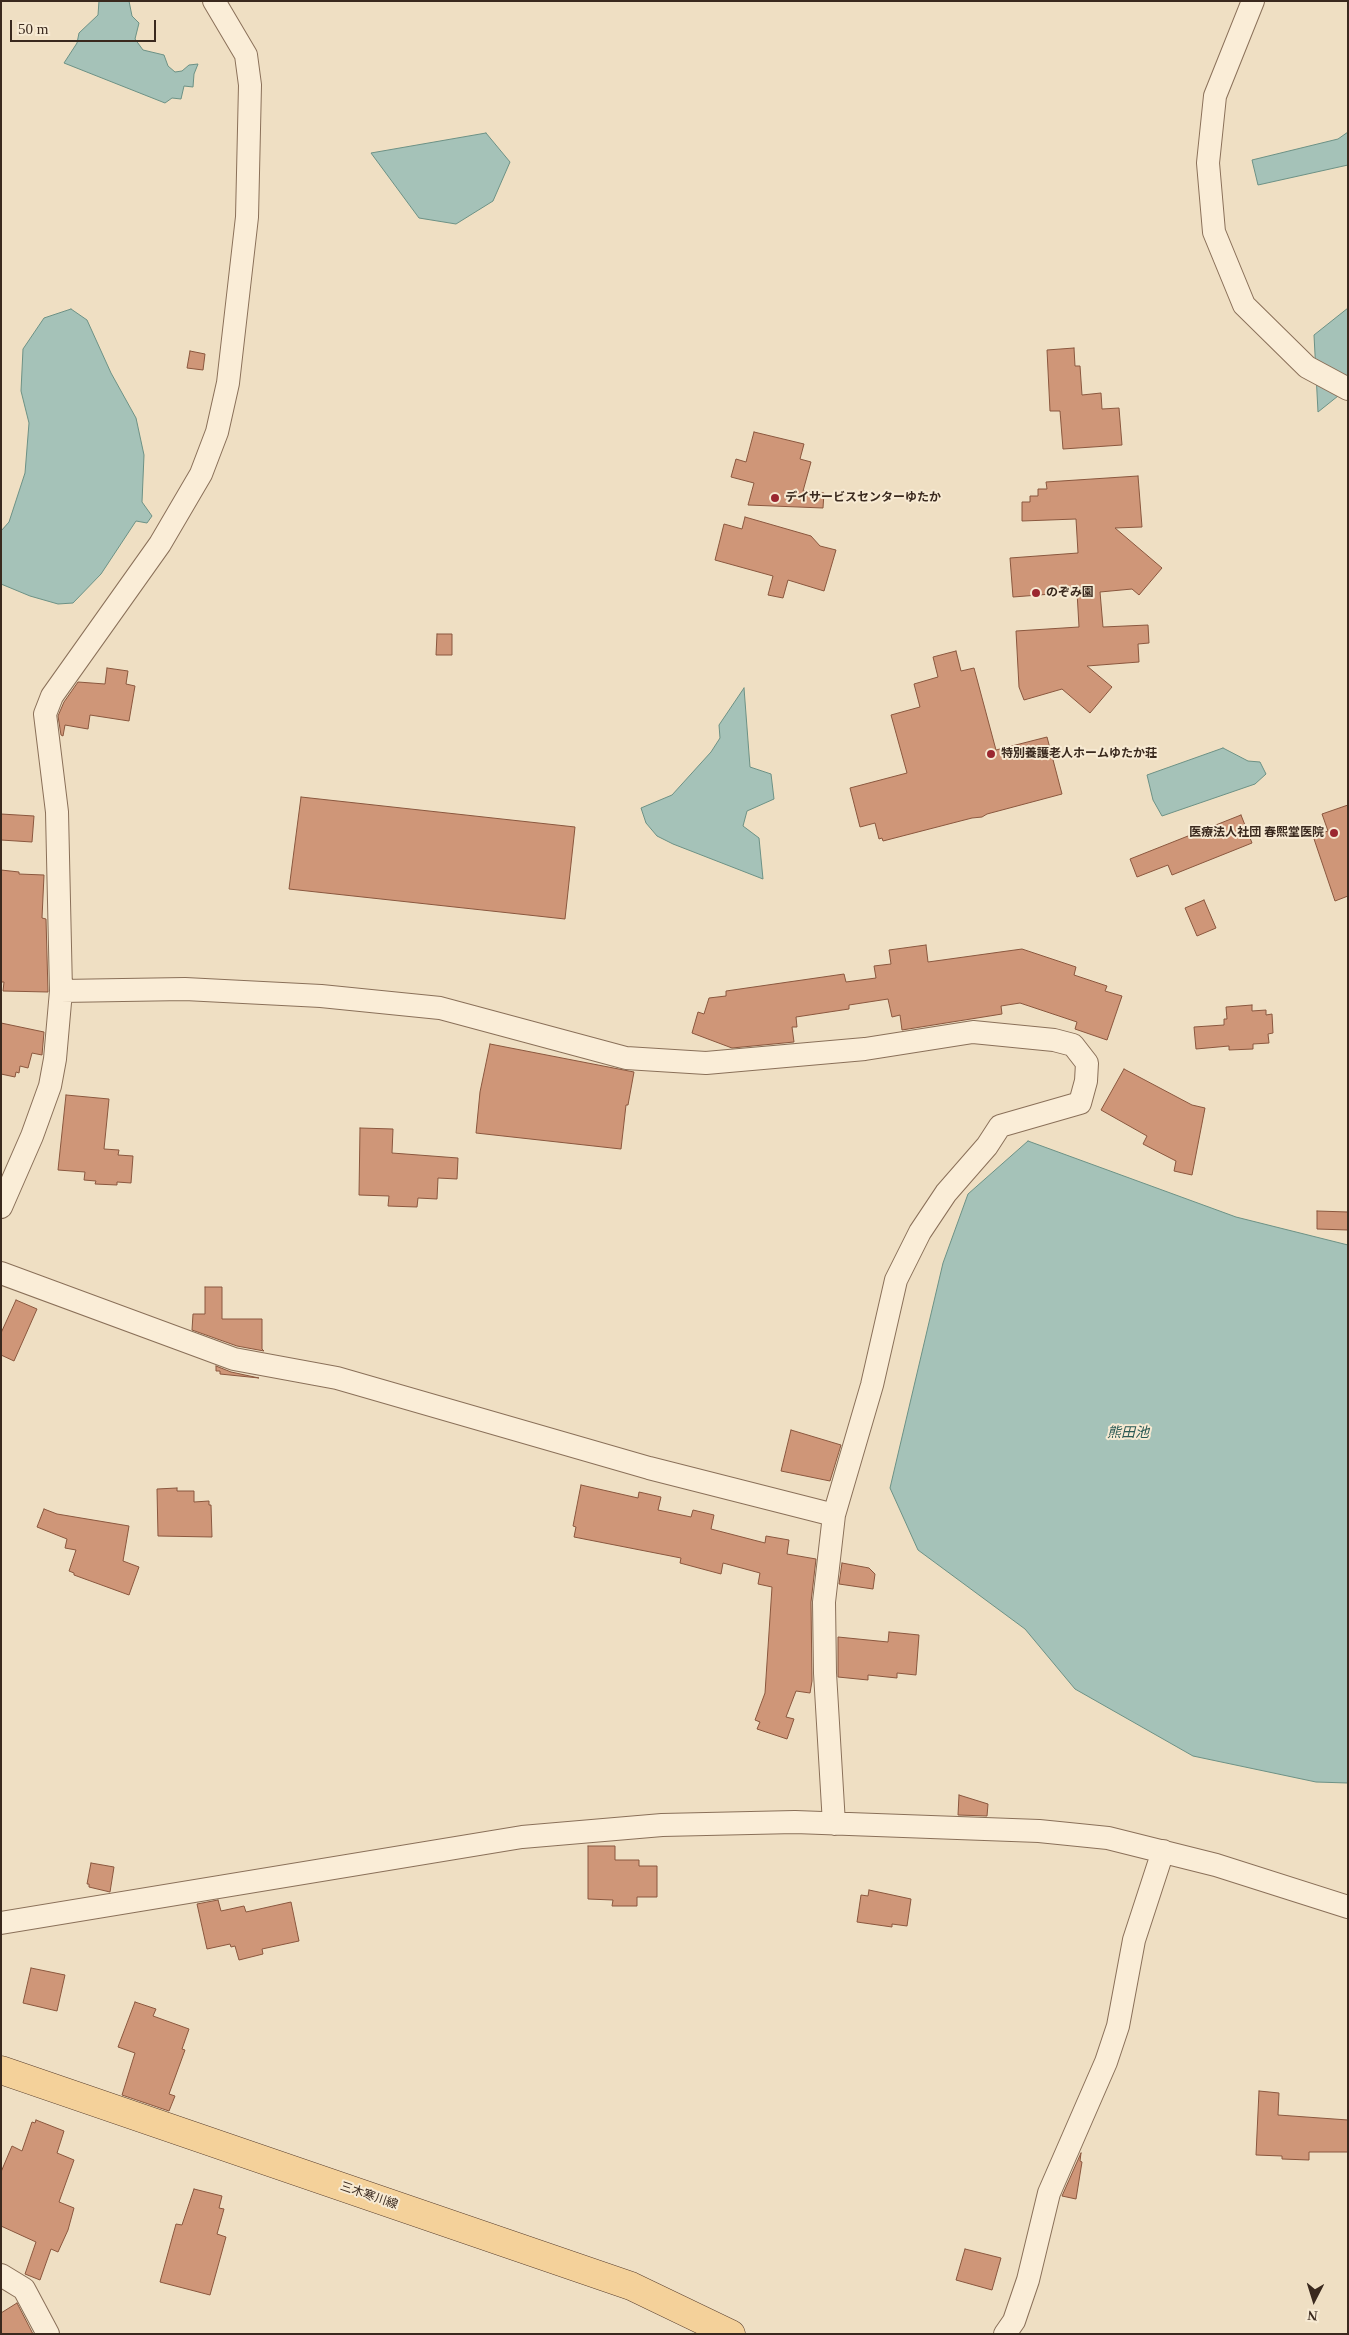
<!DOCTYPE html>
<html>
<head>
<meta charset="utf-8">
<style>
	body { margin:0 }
	#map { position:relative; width:1349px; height:2335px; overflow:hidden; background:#efdfc3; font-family:"Times New Roman",serif }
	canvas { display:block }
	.frame { position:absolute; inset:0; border:2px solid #3a291e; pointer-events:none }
	.north { position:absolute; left:1289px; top:2275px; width:50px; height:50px; -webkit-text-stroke:4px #f7ead3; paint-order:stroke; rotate:185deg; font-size:14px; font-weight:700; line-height:20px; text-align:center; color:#3a291e }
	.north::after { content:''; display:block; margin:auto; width:18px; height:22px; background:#3a291e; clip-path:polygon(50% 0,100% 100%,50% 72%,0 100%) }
	.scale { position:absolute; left:10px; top:20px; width:146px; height:22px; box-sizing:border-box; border:2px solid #3a291e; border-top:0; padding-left:6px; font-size:15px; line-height:18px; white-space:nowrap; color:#3a291e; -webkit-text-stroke:4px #f7ead3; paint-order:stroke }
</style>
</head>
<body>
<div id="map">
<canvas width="1349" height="2335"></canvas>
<div class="frame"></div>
<div class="north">N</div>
<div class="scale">50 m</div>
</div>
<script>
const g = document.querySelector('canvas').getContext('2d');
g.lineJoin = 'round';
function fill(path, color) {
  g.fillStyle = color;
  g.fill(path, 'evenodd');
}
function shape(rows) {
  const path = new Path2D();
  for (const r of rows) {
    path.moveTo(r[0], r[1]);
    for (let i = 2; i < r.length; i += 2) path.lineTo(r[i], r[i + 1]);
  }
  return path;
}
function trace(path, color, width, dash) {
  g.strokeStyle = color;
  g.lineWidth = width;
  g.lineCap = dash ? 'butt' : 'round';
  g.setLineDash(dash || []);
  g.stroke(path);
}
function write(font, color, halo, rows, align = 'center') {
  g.font = font + ' "Times New Roman","Noto Sans JP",serif';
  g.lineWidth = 4;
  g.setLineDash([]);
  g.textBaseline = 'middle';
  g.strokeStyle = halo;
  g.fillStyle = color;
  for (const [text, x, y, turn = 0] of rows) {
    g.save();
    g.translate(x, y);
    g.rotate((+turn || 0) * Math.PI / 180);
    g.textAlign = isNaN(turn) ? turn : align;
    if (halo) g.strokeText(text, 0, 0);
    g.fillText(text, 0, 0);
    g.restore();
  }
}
const water = shape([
	[99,1,129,1,132,16,139,23,135,39,143,50,164,55,168,66,175,72,182,71,189,65,198,64,194,74,193,87,184,86,181,99,172,98,165,103,64,63,77,43,79,33,98,15,99,1],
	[1348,132,1348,165,1258,185,1252,160,1338,139,1348,132],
	[486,133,510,162,493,201,456,224,419,218,371,153,486,133],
	[1348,308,1348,388,1318,412,1314,335,1348,308],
	[71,309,87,320,111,373,136,418,144,455,142,502,152,516,147,523,136,521,101,574,73,603,58,604,30,596,1,584,1,531,9,522,25,473,29,423,21,391,23,349,44,318,71,309],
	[744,688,750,767,771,774,774,799,747,811,743,826,759,838,763,879,673,844,657,836,646,823,641,808,672,795,711,752,720,738,719,725,744,688],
	[1223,748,1248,761,1260,762,1266,774,1255,784,1162,816,1153,800,1147,775,1223,748],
	[1028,1141,1236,1217,1348,1245,1348,1783,1316,1782,1193,1756,1075,1689,1025,1629,918,1550,890,1488,943,1263,968,1194,1028,1141]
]);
const building = shape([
	[1074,348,1075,366,1080,366,1082,395,1101,393,1102,409,1119,408,1122,445,1063,449,1060,411,1050,411,1047,350,1074,348],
	[190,351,205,354,203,370,187,368,190,351],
	[754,432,804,444,800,459,811,462,803,491,824,493,823,508,748,505,754,483,731,477,736,459,746,462,754,432],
	[1138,476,1142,527,1115,528,1162,568,1139,595,1132,589,1100,592,1103,627,1148,625,1149,643,1138,644,1139,662,1087,666,1112,687,1090,713,1062,689,1024,700,1019,687,1016,631,1079,627,1077,592,1013,597,1010,558,1078,553,1076,519,1022,521,1022,502,1030,502,1030,496,1038,496,1038,489,1047,489,1046,482,1138,476],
	[745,517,811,536,820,546,836,550,824,591,788,580,783,598,768,595,773,576,715,560,724,524,742,529,745,517],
	[437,634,452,634,452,655,436,655,437,634],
	[956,651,961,671,974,668,996,750,1047,737,1062,794,987,814,982,817,972,818,883,841,882,838,879,839,875,823,860,827,850,788,907,773,891,715,920,707,914,684,938,677,933,657,956,651],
	[107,668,128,671,126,684,135,686,129,721,90,715,88,729,65,725,63,736,61,735,58,716,64,702,78,682,105,684,107,668],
	[301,797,575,827,565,919,289,889,301,797],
	[1348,805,1348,896,1335,901,1313,836,1328,831,1322,814,1348,805],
	[1,814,34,816,32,842,1,840,1,814],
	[1241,815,1252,843,1172,875,1168,865,1137,877,1130,859,1241,815],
	[1,870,19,872,19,874,44,875,42,918,46,919,48,992,3,991,4,982,1,982,1,870],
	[1204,900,1216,928,1197,936,1185,908,1204,900],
	[926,945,928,962,1022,949,1076,967,1074,975,1107,986,1105,991,1122,996,1107,1040,1075,1029,1077,1022,1020,1003,1001,1006,1002,1014,902,1030,900,1015,892,1017,888,999,849,1005,849,1009,796,1017,797,1027,792,1027,794,1042,732,1048,692,1033,698,1012,704,1014,709,998,726,996,726,991,844,974,846,982,876,978,874,966,891,964,889,950,926,945],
	[1252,1005,1252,1011,1266,1010,1266,1015,1272,1014,1273,1033,1268,1034,1269,1043,1253,1044,1253,1049,1229,1050,1229,1046,1196,1049,1194,1027,1224,1025,1224,1019,1227,1019,1226,1007,1252,1005],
	[1,1023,44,1032,42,1055,32,1053,28,1068,20,1066,19,1073,16,1072,15,1077,1,1074,1,1023],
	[490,1044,634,1072,628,1105,626,1105,621,1149,476,1133,480,1092,490,1044],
	[1124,1069,1192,1105,1205,1108,1192,1175,1174,1171,1176,1161,1143,1144,1147,1136,1101,1110,1124,1069],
	[66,1095,109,1099,104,1149,119,1150,118,1155,133,1156,131,1183,117,1182,117,1185,95,1184,96,1181,84,1180,85,1172,58,1170,66,1095],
	[360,1128,393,1129,392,1153,458,1158,457,1179,438,1178,437,1199,418,1198,417,1207,388,1206,389,1196,359,1195,360,1128],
	[1317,1211,1348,1212,1348,1230,1317,1229,1317,1211],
	[205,1287,222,1287,222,1319,262,1319,262,1349,264,1351,237,1346,192,1330,193,1314,205,1314,205,1287],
	[16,1300,37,1309,14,1361,1,1355,1,1333,16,1300],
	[216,1366,231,1372,259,1378,220,1374,220,1371,216,1371,216,1366],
	[791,1430,841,1445,830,1481,781,1471,791,1430],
	[581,1485,638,1498,639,1492,661,1497,658,1510,691,1517,693,1510,714,1515,711,1529,765,1543,766,1536,789,1540,787,1554,816,1559,811,1602,812,1681,810,1693,796,1691,786,1717,794,1719,787,1739,757,1729,760,1722,755,1720,765,1693,772,1587,758,1584,760,1573,723,1563,721,1574,680,1563,681,1558,574,1537,576,1527,573,1526,581,1485],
	[177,1488,177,1491,194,1491,194,1502,209,1501,209,1505,211,1505,212,1537,158,1536,157,1489,177,1488],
	[44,1509,57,1514,129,1526,123,1561,139,1567,129,1595,74,1575,74,1573,69,1571,76,1550,65,1548,67,1539,37,1527,44,1509],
	[842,1563,869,1568,875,1574,873,1589,839,1584,842,1563],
	[889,1632,919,1635,916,1675,897,1673,897,1678,868,1675,868,1680,838,1677,838,1637,888,1642,889,1632],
	[959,1795,988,1804,987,1816,958,1815,959,1795],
	[588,1846,615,1846,615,1860,639,1860,639,1866,657,1866,657,1897,637,1897,637,1906,612,1906,613,1900,588,1899,588,1846],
	[91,1863,114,1867,110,1892,89,1887,89,1884,87,1884,91,1863],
	[869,1890,911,1899,907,1926,892,1924,892,1927,857,1922,861,1895,868,1896,869,1890],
	[218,1900,221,1911,244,1906,246,1912,291,1902,299,1941,262,1949,263,1954,239,1960,235,1946,231,1947,230,1944,207,1949,197,1904,218,1900],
	[31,1968,65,1975,57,2011,23,2003,31,1968],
	[135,2002,156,2009,153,2016,189,2029,182,2049,185,2050,169,2094,175,2096,169,2111,122,2095,135,2053,118,2047,135,2002],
	[1259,2091,1279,2093,1278,2115,1348,2120,1348,2152,1309,2152,1309,2160,1282,2159,1282,2156,1256,2155,1259,2091],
	[36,2120,64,2131,57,2153,74,2160,59,2202,74,2208,68,2230,58,2252,51,2249,40,2280,25,2274,36,2242,1,2226,1,2172,12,2146,22,2151,32,2122,35,2123,36,2120],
	[1081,2153,1080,2161,1082,2162,1076,2199,1062,2196,1081,2153],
	[194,2189,222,2196,219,2208,224,2209,217,2234,226,2237,210,2295,160,2282,176,2224,182,2225,194,2189],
	[965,2249,1001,2258,992,2290,956,2280,965,2249],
	[17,2303,33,2334,1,2334,1,2313,17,2303]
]);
const minor = shape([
	[1253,1,1215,96,1208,163,1214,232,1244,305,1307,367,1348,389],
	[61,991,185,989,321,996,440,1008,626,1058,706,1063,865,1049,973,1032,1054,1040,1073,1045,1087,1063,1086,1081,1080,1103,1000,1126,987,1146,946,1193,920,1232,896,1280,872,1385,834,1515,824,1602,825,1673,834,1824],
	[1,1207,32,1136,50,1086,55,1059,61,991,57,812,45,714,52,696,160,544,201,474,217,432,228,383,247,217,250,85,246,55,214,1],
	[1,1273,234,1359,337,1378,649,1468,834,1515],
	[1,1923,522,1837,662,1825,795,1822,1039,1831,1108,1838,1216,1865,1348,1907],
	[1,2275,24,2289,48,2334],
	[1005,2334,1014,2321,1028,2280,1049,2193,1106,2062,1118,2026,1134,1940,1163,1851]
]);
const major = shape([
	[1,2070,631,2286,731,2334]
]);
const markers = [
	[775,498,5,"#9b2730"],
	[1036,593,5,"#9b2730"],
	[991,754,5,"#9b2730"],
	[1334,833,5,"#9b2730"]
];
const poiNames = [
	["デイサービスセンターゆたか",785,498],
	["のぞみ園",1046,593],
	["特別養護老人ホームゆたか荘",1001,754],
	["医療法人社団 春熙堂医院",1324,833,"right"]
];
const streetNames = [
	["三木寒川線",369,2196,19]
];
const waterNames = [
	["熊田池",1128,1433]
];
fill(water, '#a5c2b8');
trace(water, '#6c9185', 1);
fill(building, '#cf9678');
trace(building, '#8a573e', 1);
trace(minor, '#8a7059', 24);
trace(major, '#583e2d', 29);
trace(minor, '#faedd7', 22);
trace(major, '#f4d19a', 28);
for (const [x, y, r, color] of markers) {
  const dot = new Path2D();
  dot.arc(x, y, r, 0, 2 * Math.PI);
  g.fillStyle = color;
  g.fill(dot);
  trace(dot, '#f7ead3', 2);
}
write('bold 12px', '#3a291e', '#f7ead3', poiNames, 'left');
write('12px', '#3a291e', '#f7ead3', streetNames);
write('italic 14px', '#2c5a54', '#f7ead3', waterNames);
</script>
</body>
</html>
